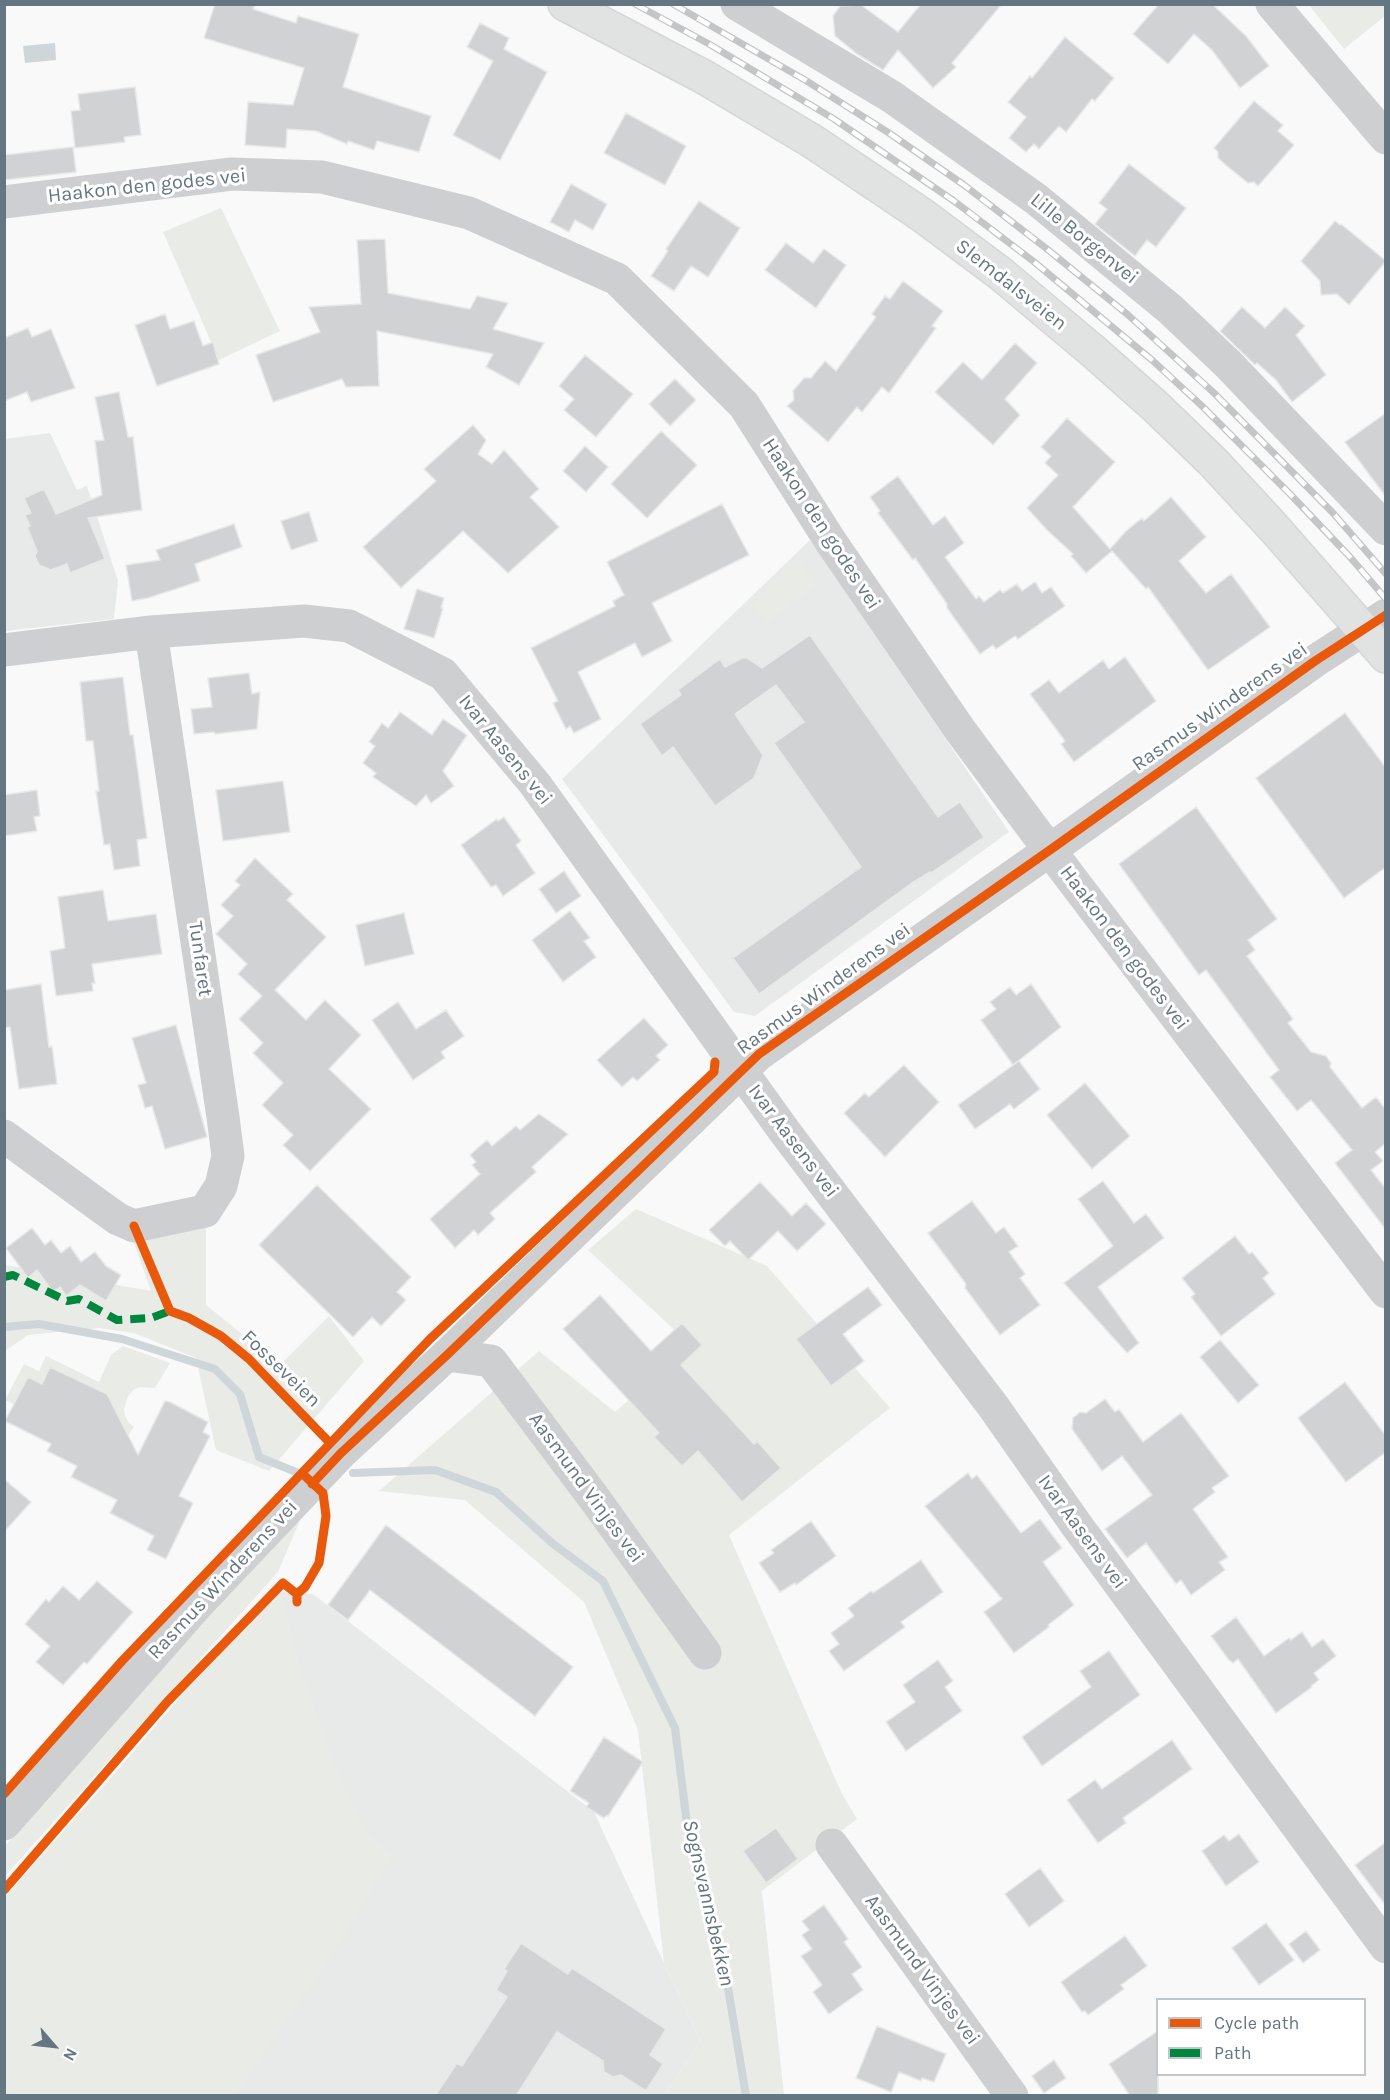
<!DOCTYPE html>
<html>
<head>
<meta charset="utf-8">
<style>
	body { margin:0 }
	#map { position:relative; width:1390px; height:2100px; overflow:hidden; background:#f9f9f9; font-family:Karla,sans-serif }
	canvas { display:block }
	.frame { position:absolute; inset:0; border:6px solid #657683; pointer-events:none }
	.legend { position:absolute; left:1156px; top:1998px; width:210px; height:78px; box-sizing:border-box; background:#fff; border:2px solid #c1c8cd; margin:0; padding:8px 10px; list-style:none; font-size:18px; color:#657683 }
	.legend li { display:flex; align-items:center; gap:12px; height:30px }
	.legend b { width:30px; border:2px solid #c1c8cd }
	.north { position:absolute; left:24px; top:2016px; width:60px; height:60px; -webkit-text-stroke:4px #fff; paint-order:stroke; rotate:118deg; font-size:16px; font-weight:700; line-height:24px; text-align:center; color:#657683 }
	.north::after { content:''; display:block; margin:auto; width:21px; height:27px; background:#657683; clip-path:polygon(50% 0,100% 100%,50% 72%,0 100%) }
</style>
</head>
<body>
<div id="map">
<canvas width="1390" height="2100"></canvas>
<div class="frame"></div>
<ul class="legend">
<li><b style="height:8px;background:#e8590c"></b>Cycle path</li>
<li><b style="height:8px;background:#00873e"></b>Path</li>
</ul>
<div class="north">N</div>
</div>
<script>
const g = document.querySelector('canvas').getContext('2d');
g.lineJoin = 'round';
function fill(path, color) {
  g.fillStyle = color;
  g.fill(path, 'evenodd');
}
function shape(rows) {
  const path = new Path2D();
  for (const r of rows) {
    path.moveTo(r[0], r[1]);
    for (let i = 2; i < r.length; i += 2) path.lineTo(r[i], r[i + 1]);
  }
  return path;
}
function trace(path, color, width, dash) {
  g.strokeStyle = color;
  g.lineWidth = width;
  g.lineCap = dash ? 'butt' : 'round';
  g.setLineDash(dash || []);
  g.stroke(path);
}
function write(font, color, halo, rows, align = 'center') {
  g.font = font + ' Karla,sans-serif';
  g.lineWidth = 6;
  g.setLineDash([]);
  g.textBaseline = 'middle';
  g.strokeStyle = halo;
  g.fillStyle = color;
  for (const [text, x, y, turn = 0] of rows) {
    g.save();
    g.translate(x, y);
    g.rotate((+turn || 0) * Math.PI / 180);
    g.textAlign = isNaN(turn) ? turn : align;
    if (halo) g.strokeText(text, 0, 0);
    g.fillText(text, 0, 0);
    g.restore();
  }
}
const built = shape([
	[50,433,77,490,87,486,118,581,114,619,5,631,4,439],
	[810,540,1009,832,755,1016,734,1012,562,779],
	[280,1592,313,1594,594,1812,700,2041,664,2095,5,2096,5,1897,110,1779,190,1686]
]);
const green = shape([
	[1309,5,1385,5,1385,16,1344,49],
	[221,208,280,331,219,360,163,232],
	[797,557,817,585,767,623,751,603],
	[636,1209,767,1266,890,1408,729,1535,841,1792,857,1819,762,1891,784,2095,664,2095,700,2041,664,1963,638,1730,584,1602,465,1500,379,1491,539,1351,615,1412,692,1346,588,1250],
	[206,1216,206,1305,280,1365,329,1316,364,1361,269,1471,216,1450,196,1358,134,1333,99,1328,28,1335,5,1351,5,1265,151,1291,131,1234],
	[123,1346,170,1363,155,1388,140,1387,133,1390,128,1396,124,1409,125,1416,129,1423,134,1427,129,1434,129,1440,49,1422,5,1400,24,1364,39,1371,46,1356,99,1382,111,1355],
	[301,1518,278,1572,5,1876,5,1846,193,1632],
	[280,1592,286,1610,302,1672,342,1784,368,1832,392,1857,342,1940,236,2095,13,2096,8,2092,5,2095,5,1897,110,1779,190,1686]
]);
const water = shape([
	[55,43,56,60,25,63,23,46]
]);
const stream = shape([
	[4,1327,39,1324,122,1339,215,1369,240,1394,259,1457,296,1472],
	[353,1473,435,1470,496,1492,552,1543,603,1581,675,1728,689,1840,701,1894,727,1982,746,2096]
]);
const building = shape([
	[215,4,255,4,253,9,296,23,298,16,359,34,343,87,431,116,419,152,377,141,374,150,348,141,347,144,316,131,287,129,286,148,245,145,248,102,293,105,304,68,204,38,215,4],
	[921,4,1002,4,952,63,956,67,933,88,898,50,883,70,857,54,835,36,833,16,840,6,861,5,898,32,921,4],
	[1159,4,1212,4,1246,36,1269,66,1240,88,1212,50,1194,34,1168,64,1133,34,1159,4],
	[480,23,509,38,504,49,547,72,500,160,453,135,493,61,467,47,480,23],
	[1065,37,1114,78,1095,101,1092,99,1066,132,1059,126,1039,149,1034,144,1026,152,1009,138,1026,117,1008,102,1030,76,1032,78,1065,37],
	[135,87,141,135,124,137,125,142,75,148,71,111,80,110,78,94,135,87],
	[1254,101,1283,125,1278,131,1294,145,1258,186,1254,182,1248,183,1227,166,1218,158,1218,152,1214,148,1254,101],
	[626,113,686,146,665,185,604,153,626,113],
	[73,147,76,172,4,180,4,155,73,147],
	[1129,164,1186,208,1156,247,1147,240,1135,256,1095,224,1107,209,1099,203,1129,164],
	[571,184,607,204,593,230,575,220,569,232,550,222,571,184],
	[699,201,740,228,708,277,691,266,674,291,651,276,668,251,666,249,699,201],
	[1335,221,1340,225,1341,224,1386,261,1349,305,1337,294,1321,295,1320,281,1301,261,1335,221],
	[385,239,388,293,470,309,477,296,508,303,493,329,544,343,519,385,486,367,493,354,377,331,379,386,346,387,342,379,273,402,256,355,320,332,309,307,361,304,357,240,385,239],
	[786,243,813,263,824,249,846,265,816,308,765,270,786,243],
	[903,281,943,311,932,326,936,328,889,393,882,387,862,412,857,407,828,442,787,406,794,400,793,391,804,378,811,378,825,361,836,371,876,317,872,314,885,296,890,299,903,281],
	[1242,307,1265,328,1285,307,1305,326,1296,335,1326,375,1292,402,1276,380,1257,363,1255,365,1220,331,1242,307],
	[165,314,170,329,194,321,203,346,213,342,219,364,157,386,135,325,165,314],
	[28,328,32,337,51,329,75,388,31,402,27,392,4,401,4,338,28,328],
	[1015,343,1037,363,1005,399,1020,415,993,445,935,392,963,362,982,380,1015,343],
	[585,355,633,394,596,437,564,410,574,399,559,386,585,355],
	[675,379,696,400,670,426,649,404,675,379],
	[119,392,128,437,133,437,142,510,88,518,105,559,70,573,67,564,51,570,39,565,35,556,37,551,27,527,30,526,25,515,31,513,24,498,44,489,56,514,102,495,95,441,104,440,95,397,119,392],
	[1386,413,1386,497,1345,442,1386,413],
	[1067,418,1115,462,1073,507,1110,549,1126,531,1142,518,1144,521,1171,497,1206,537,1179,561,1206,593,1231,574,1270,627,1208,670,1148,587,1146,589,1112,551,1086,573,1071,556,1073,554,1047,530,1027,508,1058,475,1045,463,1051,456,1041,447,1067,418],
	[473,425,486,440,478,454,492,464,504,450,539,489,530,497,559,527,508,573,463,531,401,588,363,547,436,481,424,469,473,425],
	[661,431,697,465,647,518,611,484,661,431],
	[585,446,608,467,586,492,563,471,585,446],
	[898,476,933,525,945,516,964,543,945,557,976,599,979,596,984,602,1000,590,1003,593,1017,584,1022,591,1035,582,1042,593,1051,587,1065,606,1018,639,1015,636,996,649,993,645,980,654,947,608,947,604,915,558,913,560,878,513,880,511,870,497,898,476],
	[722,504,749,555,652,603,672,641,642,657,635,643,578,672,601,719,574,733,570,726,566,729,553,703,558,701,531,648,615,606,613,601,624,595,607,562,722,504],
	[309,512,318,541,291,550,281,521,309,512],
	[234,524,242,547,195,564,200,581,148,598,132,601,126,565,160,560,156,550,234,524],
	[417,589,444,598,441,608,443,608,434,638,404,629,417,589],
	[810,635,938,817,960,802,984,837,931,873,930,872,912,883,759,994,733,958,861,867,774,743,804,722,776,685,735,714,763,755,754,778,715,806,673,747,662,756,640,724,681,695,678,690,720,659,725,667,742,658,747,658,762,668,810,635],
	[1125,657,1156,701,1074,762,1061,744,1065,741,1030,694,1049,680,1059,693,1103,660,1109,669,1125,657],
	[249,673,252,694,260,692,257,729,215,734,214,732,194,734,191,709,212,707,208,678,249,673],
	[123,677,130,735,133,735,147,838,137,840,140,866,114,870,110,844,104,845,96,791,99,791,93,741,86,741,80,682,123,677],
	[400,712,432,735,443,719,467,735,443,771,454,786,431,803,426,795,416,806,373,777,376,773,363,763,375,746,369,742,382,723,388,728,400,712],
	[1345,713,1386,768,1386,867,1344,898,1256,778,1345,713],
	[283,781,290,832,223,841,216,790,283,781],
	[37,790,40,816,34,817,37,831,4,836,4,795,37,790],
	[1196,807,1277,919,1248,940,1255,950,1247,956,1293,1019,1288,1023,1311,1052,1326,1056,1331,1063,1330,1067,1362,1108,1376,1097,1386,1110,1386,1143,1375,1152,1383,1161,1371,1170,1386,1189,1386,1230,1335,1163,1352,1150,1311,1100,1297,1111,1270,1077,1279,1070,1206,970,1199,975,1119,864,1196,807],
	[504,817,521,841,516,845,535,873,503,896,496,885,491,887,461,845,497,819,498,821,504,817],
	[255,858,293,894,287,900,326,937,275,990,306,1020,325,1000,361,1035,329,1069,371,1109,310,1171,283,1145,293,1135,262,1105,283,1083,253,1053,263,1043,239,1019,262,996,238,974,247,964,216,934,233,916,221,905,240,885,235,881,255,858],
	[564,871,581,896,556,913,539,889,564,871],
	[103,890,108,921,156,914,162,954,92,964,95,983,92,983,93,991,56,996,50,951,65,948,58,897,103,890],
	[570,911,590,938,584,941,596,957,563,982,532,940,570,911],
	[404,913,414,954,365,966,356,925,404,913],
	[41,984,49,1047,52,1046,57,1084,19,1089,10,1027,4,1028,4,990,41,984],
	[1031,984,1061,1027,1013,1065,981,1020,996,1009,990,1002,1010,987,1016,995,1031,984],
	[398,1002,416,1029,446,1010,464,1036,441,1052,445,1058,413,1080,372,1020,398,1002],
	[644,1018,668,1045,656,1056,660,1060,637,1081,633,1077,622,1087,597,1060,644,1018],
	[176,1025,207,1137,165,1149,152,1106,145,1108,138,1085,146,1083,132,1038,176,1025],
	[1019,1061,1040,1089,1014,1109,1010,1104,975,1129,958,1105,1019,1061],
	[904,1065,939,1102,885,1157,844,1113,865,1093,869,1097,904,1065],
	[1085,1083,1130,1136,1092,1169,1047,1115,1085,1083],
	[539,1114,568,1134,532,1167,536,1172,490,1213,495,1219,478,1235,474,1230,455,1248,430,1219,480,1174,472,1165,476,1162,470,1155,487,1140,492,1146,516,1126,520,1130,539,1114],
	[1103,1181,1134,1223,1146,1214,1164,1238,1098,1287,1139,1343,1127,1353,1064,1283,1113,1246,1078,1199,1103,1181],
	[760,1182,792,1216,806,1203,826,1224,797,1251,778,1231,748,1260,730,1241,725,1246,709,1230,760,1182],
	[317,1185,411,1277,397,1292,406,1300,381,1326,372,1317,353,1337,259,1245,317,1185],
	[972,1201,996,1233,1004,1227,1018,1246,1009,1252,1025,1274,1020,1278,1040,1305,1000,1335,965,1288,966,1284,928,1233,972,1201],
	[32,1228,45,1245,51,1240,61,1253,70,1246,81,1262,95,1252,106,1266,121,1275,106,1301,80,1285,66,1296,60,1287,53,1292,37,1270,28,1278,6,1248,32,1228],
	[1235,1236,1249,1254,1252,1252,1269,1273,1263,1278,1275,1294,1221,1336,1191,1297,1195,1294,1182,1278,1235,1236],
	[868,1287,882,1305,843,1334,864,1361,831,1386,796,1339,868,1287],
	[600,1295,651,1351,682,1323,702,1345,681,1365,754,1444,757,1441,781,1468,742,1502,698,1451,682,1466,654,1437,659,1433,563,1329,600,1295],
	[1220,1340,1259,1385,1238,1403,1200,1357,1220,1340],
	[50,1367,107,1394,138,1455,165,1401,170,1402,208,1422,203,1432,210,1436,179,1496,193,1503,166,1559,147,1550,154,1536,110,1513,117,1500,71,1477,77,1466,47,1451,51,1444,5,1421,28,1377,42,1384,50,1367],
	[1345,1382,1386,1436,1386,1452,1346,1482,1298,1418,1345,1382],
	[1105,1399,1115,1412,1119,1409,1143,1442,1181,1413,1229,1476,1212,1488,1215,1492,1193,1509,1228,1557,1219,1562,1225,1570,1191,1595,1181,1580,1176,1584,1146,1543,1127,1558,1105,1529,1152,1495,1122,1456,1102,1471,1072,1429,1073,1418,1080,1412,1086,1413,1105,1399],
	[968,1473,972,1479,977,1475,1021,1533,1040,1519,1062,1548,1043,1562,1074,1605,1048,1625,1049,1627,1014,1653,984,1612,1002,1599,925,1506,968,1473],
	[4,1479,31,1502,4,1532,4,1479],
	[811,1521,836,1556,796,1585,795,1583,780,1592,759,1563,774,1553,771,1550,811,1521],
	[386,1525,573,1667,535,1716,370,1590,348,1620,328,1605,386,1525],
	[921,1560,943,1592,901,1622,905,1627,844,1671,829,1651,839,1644,831,1633,854,1616,848,1608,871,1591,873,1593,921,1560],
	[97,1581,133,1612,87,1664,84,1662,63,1685,36,1662,50,1646,25,1624,46,1599,49,1602,63,1586,79,1600,97,1581],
	[1236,1617,1264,1656,1289,1638,1291,1640,1302,1632,1312,1647,1323,1639,1336,1656,1314,1673,1319,1680,1311,1686,1312,1687,1276,1713,1238,1659,1233,1663,1229,1660,1211,1636,1236,1617],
	[1109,1651,1140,1695,1042,1766,1022,1737,1091,1687,1080,1671,1109,1651],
	[938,1660,953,1681,945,1687,962,1711,906,1751,886,1722,915,1702,903,1685,938,1660],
	[604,1737,643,1762,608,1816,607,1815,604,1818,586,1807,589,1803,570,1791,604,1737],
	[1172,1740,1192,1769,1123,1818,1126,1823,1098,1843,1067,1800,1095,1780,1102,1789,1172,1740],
	[776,1828,798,1859,766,1883,743,1851,776,1828],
	[1239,1834,1259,1862,1226,1886,1202,1851,1224,1835,1229,1841,1239,1834],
	[1386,1842,1386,1906,1355,1865,1386,1842],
	[1040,1868,1064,1901,1029,1927,1005,1894,1040,1868],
	[824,1905,848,1939,844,1942,862,1967,852,1974,863,1990,829,2014,813,1992,822,1985,801,1956,812,1949,802,1935,809,1930,802,1921,824,1905],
	[1266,1923,1294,1960,1259,1985,1232,1948,1266,1923],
	[1306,1931,1320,1950,1303,1963,1289,1944,1306,1931],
	[1125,1936,1147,1966,1121,1985,1124,1989,1088,2015,1085,2011,1082,2012,1061,1982,1125,1936],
	[521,1943,568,1974,572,1968,666,2029,650,2055,663,2064,646,2091,621,2075,613,2077,604,2072,603,2061,557,2032,516,2096,435,2096,457,2063,462,2066,507,1997,496,1990,507,1971,504,1969,521,1943],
	[877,2026,946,2054,934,2082,922,2078,921,2081,899,2072,891,2092,856,2078,877,2026],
	[1158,2031,1158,2096,1130,2096,1109,2064,1158,2031],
	[1054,2060,1066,2078,1044,2093,1032,2076,1054,2060]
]);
const minor = shape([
	[737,4,892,97,1036,199,1170,309,1228,364,1386,529],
	[1272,4,1386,138],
	[4,202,232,174,322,177,469,213,617,279,744,405,831,542,960,730,1032,827,1386,1292],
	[4,650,151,632,304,621,349,626,443,674,535,784,785,1132,993,1406,1075,1523,1386,1947],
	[4,1136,101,1207,118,1219,134,1226,205,1211,221,1186,228,1156,223,1117,151,632],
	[447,1355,491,1361,597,1502,705,1653],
	[4,1824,196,1606,341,1453,447,1355,759,1054,1050,850,1315,661,1386,615],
	[832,1845,1012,2096]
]);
const major = shape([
	[565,4,704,77,812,141,922,215,1001,274,1094,352,1155,406,1213,462,1274,528,1386,656]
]);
const rail = shape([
	[635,4,709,44,834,119,954,201,1033,261,1152,360,1202,406,1291,495,1350,557,1386,599],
	[673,4,805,80,889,133,964,185,1047,249,1127,314,1213,392,1333,513,1386,574]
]);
const quiet = shape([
	[4,1277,13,1275,67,1301,79,1299,117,1320,151,1318,170,1311],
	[657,2095,657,2096]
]);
const cycleway = shape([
	[134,1226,170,1311,189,1318,221,1336,249,1359,330,1443],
	[312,1484,341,1453,447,1355,759,1054,1050,850,1315,661,1386,615],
	[297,1602,297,1594,305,1587,319,1563,326,1516,323,1493,306,1477],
	[4,1794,122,1661,430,1339,714,1072,715,1062],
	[4,1890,168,1701,283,1583,297,1594]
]);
const streetNames = [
	["Haakon den godes vei",147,186,-6],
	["Lille Borgenvei",1084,239,39],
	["Slemdalsveien",1011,285,38],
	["Haakon den godes vei",821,524,57],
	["Rasmus Winderens vei",1220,707,-35],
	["Ivar Aasens vei",505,750,51],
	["Haakon den godes vei",1124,948,53],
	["Tunfaret",200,959,82],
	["Rasmus Winderens vei",824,989,-36],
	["Ivar Aasens vei",793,1141,53],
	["Fosseveien",281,1369,44],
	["Aasmund Vinjes vei",586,1488,54],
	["Ivar Aasens vei",1082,1532,54],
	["Rasmus Winderens vei",223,1580,-47],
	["Aasmund Vinjes vei",922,1970,54]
];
const waterNames = [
	["Sognsvannsbekken",708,1903,77]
];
fill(built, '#e8e9e9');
fill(green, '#e8ebe6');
fill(water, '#ced6d9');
trace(stream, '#ced6d9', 8);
fill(building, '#d0d2d3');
trace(building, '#e8e8e8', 1.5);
trace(major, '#d5d6d7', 36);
trace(minor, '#cecfd0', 33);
trace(major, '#e1e2e2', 33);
trace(rail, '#c3c5c6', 7);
trace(rail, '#fff', 4.5, [14]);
trace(quiet, '#00873e', 8, [15, 8]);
trace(cycleway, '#e8590c', 9);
write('20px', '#657683', '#fff', streetNames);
write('italic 21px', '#60757c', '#fff', waterNames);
</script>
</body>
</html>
